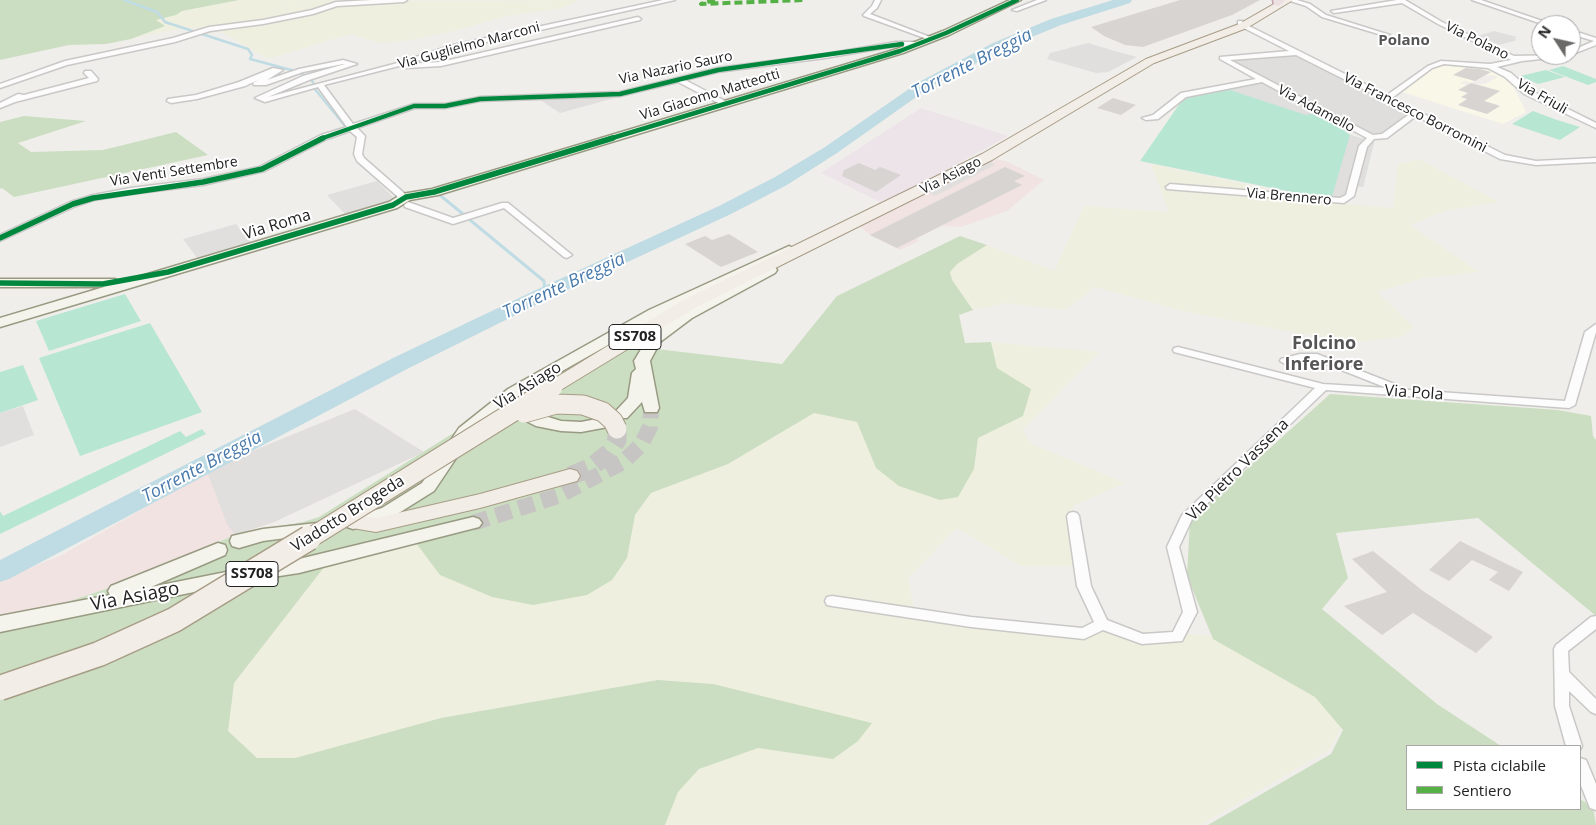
<!DOCTYPE html>
<html>
<head>
<meta charset="utf-8">
<style>
	body { margin:0 }
	#map { position:relative; width:1596px; height:825px; overflow:hidden; background:#f0eeeb; font-family:"Open Sans",sans-serif }
	canvas { display:block }
	.legend { position:absolute; left:1406px; top:745px; width:175px; height:65px; box-sizing:border-box; background:#fff; border:1px solid #a7a7a7; margin:0; padding:6px 9px; list-style:none; font-size:15px; color:#222 }
	.legend li { display:flex; align-items:center; gap:10px; height:25px }
	.legend b { width:25px; border:1px solid #a7a7a7 }
	.north { position:absolute; left:1531px; top:15px; width:50px; height:50px; box-sizing:border-box; background:#fff; border:1px solid #a7a7a7; border-radius:50%; rotate:305deg; font-size:14px; font-weight:700; line-height:20px; text-align:center; color:#222 }
	.north::after { content:''; display:block; margin:auto; width:18px; height:22px; background:#6a6968; clip-path:polygon(50% 0,100% 100%,50% 72%,0 100%) }
</style>
</head>
<body>
<div id="map">
<canvas width="1596" height="825"></canvas>
<ul class="legend">
<li><b style="height:6px;background:#00873e"></b>Pista ciclabile</li>
<li><b style="height:6px;background:#55b145"></b>Sentiero</li>
</ul>
<div class="north">N</div>
</div>
<script>
const g = document.querySelector('canvas').getContext('2d');
g.lineJoin = 'round';
function fill(path, color) {
  g.fillStyle = color;
  g.fill(path, 'evenodd');
}
function shape(rows) {
  const path = new Path2D();
  for (const r of rows) {
    path.moveTo(r[0], r[1]);
    for (let i = 2; i < r.length; i += 2) path.lineTo(r[i], r[i + 1]);
  }
  return path;
}
function trace(path, color, width, dash) {
  g.strokeStyle = color;
  g.lineWidth = width;
  g.lineCap = dash ? 'butt' : 'round';
  g.setLineDash(dash || []);
  g.stroke(path);
}
function write(font, color, halo, rows, align = 'center') {
  g.font = font + ' "Open Sans",sans-serif';
  g.lineWidth = 4;
  g.setLineDash([]);
  g.textBaseline = 'middle';
  g.strokeStyle = halo;
  g.fillStyle = color;
  for (const [text, x, y, turn = 0] of rows) {
    g.save();
    g.translate(x, y);
    g.rotate((+turn || 0) * Math.PI / 180);
    g.textAlign = isNaN(turn) ? turn : align;
    if (halo) g.strokeText(text, 0, 0);
    g.fillText(text, 0, 0);
    g.restore();
  }
}
const residential = shape([
	[1297,53,1416,113,1382,134,1371,133,1222,58]
]);
const commercial = shape([
	[987,157,1008,162,1044,180,1007,211,961,227,941,226,917,238,919,241,915,243,900,250,870,235,855,222],
	[355,409,424,452,274,522,235,535,118,585,37,612,0,620,0,580,62,555,204,474,240,456]
]);
const industrial = shape([
	[921,108,1008,136,915,187,880,202,821,173]
]);
const education = shape([
	[1450,61,1490,66,1508,75,1526,112,1503,124,1399,91,1430,67],
	[1469,66,1491,72,1485,76,1492,75,1498,77,1485,84,1477,84,1500,91,1488,99,1477,96,1474,98,1499,105,1487,114,1458,105,1467,99,1462,97,1473,95,1459,90,1467,85,1460,83,1464,81,1472,83,1475,81,1454,74]
]);
const farmland = shape([
	[239,0,447,1,579,0,563,8,507,16,454,31,411,40,380,43,351,34,268,59,215,28,184,28,131,39,164,26,155,20,176,15,182,11],
	[1419,159,1499,202,1445,211,1410,225,1479,272,1424,278,1377,292,1414,327,1401,337,1363,341,1297,333,1183,311,1095,287,1065,310,1006,303,973,310,950,277,952,268,987,245,1054,271,1084,206,1169,212,1151,164,1333,203,1393,208,1398,164],
	[991,342,1099,352,1023,429,1030,443,1125,483,1073,506,1074,566,1021,566,957,528,908,578,915,615,1213,636,1314,694,1342,727,1329,750,1200,825,665,825,678,792,699,769,758,748,833,759,713,684,658,680,441,718,295,758,256,758,228,731,234,683,325,566,416,543,440,575,612,580,627,558,635,515,651,493,728,464,814,413,857,422,876,468,974,469,978,438,1023,416,997,368]
]);
const forest = shape([
	[0,0,239,0,182,11,176,15,156,20,165,26,131,39,106,44,69,45,0,60],
	[24,116,86,121,18,143,31,152,103,150,176,132,208,155,14,197,2,188,0,189,0,122],
	[960,236,987,245,957,264,950,272,952,280,973,310,959,315,965,343,991,342,997,368,1031,389,1023,416,978,438,974,469,958,497,940,500,899,486,876,468,857,422,814,413,728,464,651,493,635,515,627,558,612,580,587,595,533,605,492,597,440,575,416,543,325,566,234,683,228,731,257,758,295,758,441,718,658,680,713,684,872,723,858,741,833,759,758,748,699,769,678,792,665,825,0,825,0,620,37,612,118,585,235,535,303,522,319,517,599,342,782,364,837,296],
	[1330,394,1558,410,1591,416,1593,436,1596,440,1596,616,1478,518,1336,533,1348,578,1322,609,1437,704,1501,746,1407,746,1407,809,1580,809,1580,799,1593,807,1596,825,1208,825,1331,754,1343,730,1315,697,1213,639,1187,576,1190,520]
]);
const pitch = shape([
	[1563,66,1596,79,1596,82,1588,85,1549,70],
	[1546,70,1565,77,1538,84,1520,76],
	[1263,81,1335,122,1350,135,1374,142,1363,187,1352,185,1331,200,1140,161,1185,96],
	[1533,111,1557,120,1580,127,1560,140,1512,124],
	[125,294,141,321,49,351,36,321],
	[150,323,202,412,80,456,39,358],
	[23,365,38,400,0,413,0,372],
	[202,429,206,434,0,534,0,511,3,516,180,431,186,437]
]);
const parking = shape([
	[1494,31,1517,37,1514,38,1517,40,1499,45,1478,36],
	[1088,43,1111,50,1137,57,1108,72,1096,73,1047,59,1050,53],
	[1263,83,1316,113,1306,115,1230,90],
	[622,96,560,113,537,98],
	[1350,135,1374,142,1363,187,1352,185,1348,195,1340,201,1331,200],
	[991,162,995,165,935,196,930,193],
	[377,181,393,197,389,201,345,214,327,195],
	[236,224,252,243,198,259,183,239],
	[23,406,34,435,0,447,0,413],
	[355,409,424,452,274,522,235,535,227,524,207,472,240,456]
]);
const streamFar1 = shape([
	[124,0,157,12,165,22,248,49,252,55,250,59,295,71],
	[298,72,310,78,314,84],
	[314,88,345,126]
]);
const stream = shape([
	[436,192,463,214],
	[470,220,544,281,545,293]
]);
const river = shape([
	[1113,0,1132,0,1130,3,1061,25,1003,49,929,88,837,153,787,185,731,214,552,297,409,368,9,579,0,582,0,560,393,358,538,289,719,206,775,177,825,147,919,82,993,43,1051,19,1113,0]
]);
const building = shape([
	[1180,0,1260,0,1232,15,1143,47,1125,45,1104,36,1091,27],
	[1466,68,1480,69,1491,72,1475,81,1453,75],
	[1471,83,1500,91,1484,101,1500,106,1487,114,1458,105,1467,99,1461,97,1468,93,1458,90],
	[1113,98,1136,105,1121,115,1097,108],
	[859,163,875,170,880,167,901,175,876,192,842,176,844,170],
	[1005,167,1025,176,1014,181,1022,185,897,248,870,235],
	[729,234,758,252,721,267,685,244,705,236,712,240],
	[1460,541,1523,572,1509,591,1489,580,1498,572,1472,560,1449,581,1429,570],
	[1373,551,1423,591,1493,637,1476,653,1413,613,1382,635,1344,606,1387,592,1352,559]
]);
const secondaryTunnel = shape([
	[473,523,558,496,623,462,641,445,650,427,651,408]
]);
const primaryTunnel = shape([
	[570,476,590,468,609,453,617,440,617,429]
]);
const street = shape([
	[372,0,407,0,404,2,337,6,313,14,263,24,210,31,175,42,67,65,0,88,0,84,65,61,173,38,209,27,263,20,312,10,336,2,372,0],
	[663,0,675,0,455,49,407,64,441,62,638,17,641,19,640,20,441,66,406,68,404,67,403,65,324,85,353,124,414,104,445,104,480,97,620,92,718,68,825,54,896,42,918,42,921,44,918,46,896,46,825,58,718,72,685,80,727,102,728,104,724,106,678,82,620,96,480,101,445,108,415,108,357,128,365,136,362,154,364,158,404,193,405,200,401,203,397,200,397,196,357,161,354,154,357,137,350,131,327,139,265,171,203,185,131,194,94,200,76,206,0,241,0,235,70,202,93,195,131,188,203,179,259,167,321,135,347,127,318,87,265,102,255,98,303,76,345,64,343,64,303,72,266,85,254,85,253,83,258,80,245,86,197,99,171,103,167,101,168,99,196,95,239,82,273,68,283,70,267,80,299,69,343,60,357,64,309,80,268,97,394,64,453,45,663,0],
	[875,0,881,0,877,8,870,14,935,39,930,40,864,16,863,15,872,6,875,0],
	[1037,0,1046,0,1017,11,1012,10,1037,0],
	[1287,0,1297,0,1310,4,1326,15,1390,35,1385,36,1322,17,1306,6,1287,0],
	[1397,0,1405,0,1442,22,1514,56,1563,55,1560,57,1522,61,1497,67,1511,73,1530,90,1596,123,1596,128,1524,94,1505,77,1488,68,1444,64,1432,68,1392,98,1505,155,1536,161,1596,158,1596,162,1536,165,1500,159,1416,116,1387,138,1374,139,1367,147,1354,196,1344,203,1167,189,1166,187,1170,184,1340,198,1346,195,1359,146,1367,138,1262,82,1186,97,1158,119,1146,120,1142,118,1153,115,1181,93,1256,79,1220,59,1220,57,1289,51,1238,25,1238,21,1242,21,1243,23,1387,95,1428,66,1441,61,1490,64,1511,60,1438,24,1402,3,1334,13,1331,11,1397,0],
	[1296,55,1411,113,1382,134,1373,135,1230,60,1296,55],
	[1472,0,1481,0,1554,25,1545,25,1472,0],
	[1571,30,1596,38,1596,45,1573,54,1571,55,1571,51,1594,41,1571,34,1571,30],
	[85,71,91,71,98,79,97,81,15,102,0,108,0,103,18,94,24,95,89,78,84,73,85,71],
	[408,202,453,218,502,203,508,203,572,255,567,258,564,257,504,208,453,224,405,207,404,205,408,202],
	[1596,324,1596,332,1575,405,1569,408,1326,390,1193,517,1179,547,1197,612,1182,641,1142,644,1103,630,1084,639,971,627,832,606,827,605,825,601,827,597,832,596,971,617,1082,628,1094,622,1077,586,1067,516,1069,513,1073,512,1077,513,1079,516,1091,586,1107,620,1143,634,1173,632,1183,612,1167,547,1182,515,1315,388,1174,352,1173,350,1174,348,1178,347,1323,384,1387,388,1316,360,1300,360,1285,364,1280,361,1281,359,1300,354,1317,354,1397,385,1398,387,1397,389,1565,401,1585,332,1596,324],
	[1596,616,1596,629,1568,651,1569,672,1596,699,1596,714,1591,712,1569,691,1569,706,1582,746,1580,750,1580,746,1566,746,1555,706,1554,649,1556,645,1591,617,1596,616],
	[1580,758,1586,760,1596,784,1596,810,1590,808,1580,783,1580,758]
]);
const secondary = shape([
	[1010,0,1021,0,949,35,903,53,438,195,410,200,397,208,0,327,0,318,104,287,0,287,0,279,115,279,121,282,389,202,402,194,432,189,897,49,943,31,1010,0],
	[789,246,796,250,794,253,659,316,520,395,471,436,434,491,394,516,353,529,347,527,344,523,347,519,382,508,422,483,459,428,508,389,649,310,789,246],
	[770,266,775,267,777,270,775,273,692,318,660,342,650,361,659,408,657,412,645,412,642,402,627,418,615,418,613,414,628,398,632,373,636,369,634,361,649,336,682,312,770,266],
	[532,412,561,421,581,422,602,418,608,419,610,423,608,427,581,432,561,431,536,426,526,421,524,417,526,413,532,412],
	[473,517,479,519,482,523,479,527,299,573,260,579,253,577,250,572,253,567,260,565,299,559,473,517],
	[317,523,323,525,326,529,323,533,263,541,239,548,232,546,230,541,232,536,263,529,317,523],
	[218,543,225,545,227,550,225,555,151,587,226,572,233,574,236,579,233,584,0,632,0,616,110,595,108,591,111,586,218,543]
]);
const primary = shape([
	[1281,0,1293,0,1247,28,1154,63,992,160,695,308,559,391,547,391,544,387,547,383,683,300,982,154,1146,59,1239,24,1281,0],
	[570,469,577,471,580,476,577,481,480,508,376,532,352,528,348,523,352,518,359,516,376,518,480,494,570,469]
]);
const highway = shape([
	[1273,0,1285,0,1282,4,1278,6,1274,4,1273,0]
]);
const primaryBridgeFar1 = shape([
	[524,413,556,404,583,405,603,412,613,421,617,429],
	[307,540,553,387]
]);
const primaryBridge = shape([
	[0,688,99,654,174,620,309,538]
]);
const quiet = shape([
	[715,0,701,4,805,0]
]);
const cyclewayFar1 = shape([
	[320,139,414,106,445,106,480,99,620,94,718,70,902,44],
	[609,139,900,51,946,33,1017,0]
]);
const cycleway = shape([
	[0,238,73,204,93,198,203,182,262,169,323,138],
	[0,283,103,284,168,272,393,205,406,197,434,192,613,138]
]);
const farStreetnames = [
	["Via Polano",1477,41,26],
	["Via Guglielmo Marconi",469,46,-15],
	["Via Nazario Sauro",676,68,-12],
	["Via Giacomo Matteotti",710,95,-17],
	["Via Friuli",1542,97,30],
	["Via Adamello",1316,109,28],
	["Via Francesco Borromini",1415,113,27],
	["Via Venti Settembre",174,172,-9],
	["Via Asiago",951,176,-27],
	["Via Brennero",1289,197,5]
];
const farNeighbourhoodnames = [
	["Polano",1404,41]
];
const shields = [
	[635,337,52],
	[252,574,52]
];
const shieldNames = [
	["SS708",635,337],
	["SS708",252,574]
];
const streetNames = [
	["Via Roma",277,225,-17],
	["Via Asiago",528,386,-32],
	["Via Pola",1414,393,4],
	["Via Pietro Vassena",1238,470,-45],
	["Viadotto Brogeda",348,514,-32]
];
const waterNames = [
	["Torrente Breggia",972,64,-27],
	["Torrente Breggia",564,286,-25],
	["Torrente Breggia",202,467,-28]
];
const neighbourhoodNames = [
	["Folcino",1324,344],
	["Inferiore",1324,365]
];
const nearStreetnames = [
	["Via Asiago",135,597,-11]
];
fill(residential, '#dfdedc');
fill(commercial, '#f1e3e1');
fill(industrial, '#ede4e9');
fill(education, '#f8f7e8');
fill(farmland, '#efefdf');
fill(forest, '#cbdec1');
fill(pitch, '#b7e6d2');
fill(parking, '#e0dfde');
trace(streamFar1, '#bfdbe3', 2.5);
trace(stream, '#bfdbe3', 3);
fill(river, '#bfdbe3');
fill(building, '#d7d4d2');
trace(secondaryTunnel, '#c7c5c3', 16, [16, 8]);
trace(primaryTunnel, '#c7c5c3', 19, [19, 9]);
trace(street, '#c9c8c7', 3);
trace(secondary, '#999a82', 3);
trace(primary, '#a79c86', 2);
trace(highway, '#c5a2ac', 3);
fill(street, '#fdfcfc');
fill(secondary, '#f4f4ed');
fill(primary, '#f3ede7');
fill(highway, '#ece0e2');
trace(primaryBridgeFar1, '#a79c86', 21, []);
trace(primaryBridge, '#a79c86', 27, []);
trace(primaryBridgeFar1, '#f3ede7', 19);
trace(primaryBridge, '#f3ede7', 24);
trace(quiet, '#55b145', 4, [8, 4]);
trace(cyclewayFar1, '#00873e', 4.5);
trace(cycleway, '#00873e', 5.5);
write('14px', '#222', '#fff', farStreetnames);
write('bold 15px', '#555', '#fff', farNeighbourhoodnames);
for (const [x, y, w] of shields) {
  const box = new Path2D();
  box.roundRect(x - w / 2, y - 12.5, w, 25, 4);
  g.fillStyle = '#fff';
  g.fill(box);
  trace(box, '#222', 1);
}
write('bold 15px', '#222', null, shieldNames);
write('16px', '#222', '#fff', streetNames);
write('italic 18px', '#4a7aab', '#fff', waterNames);
write('bold 18px', '#555', '#fff', neighbourhoodNames);
write('19px', '#222', '#fff', nearStreetnames);
</script>
</body>
</html>
